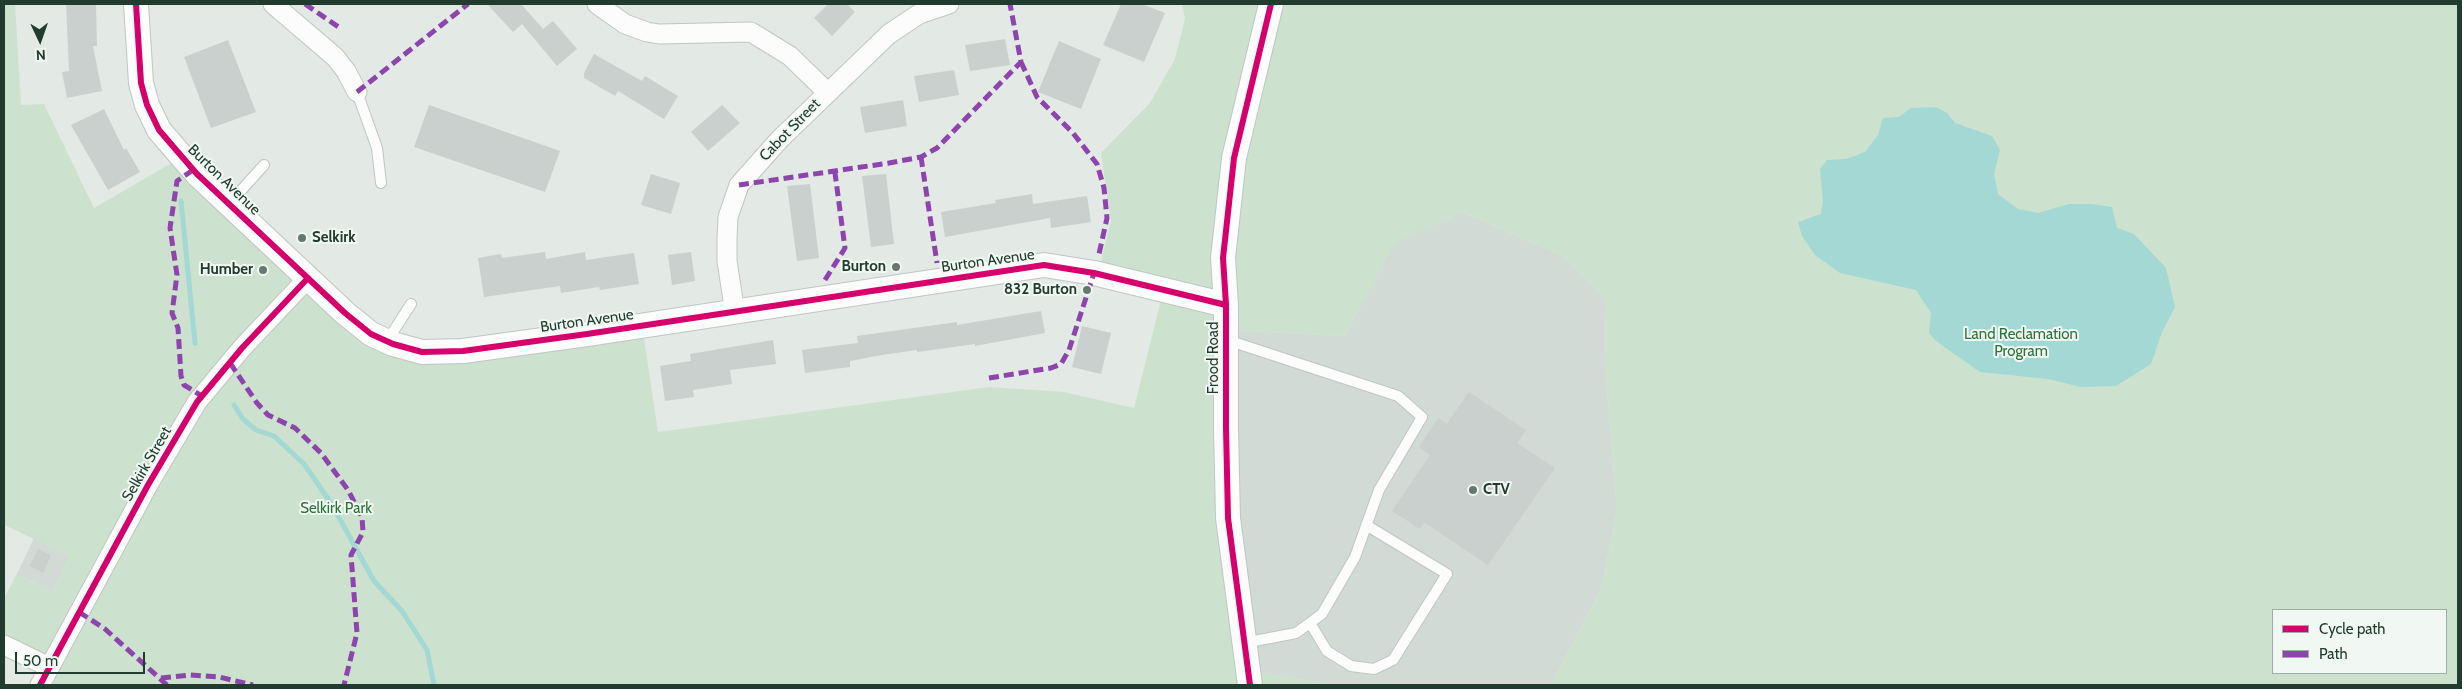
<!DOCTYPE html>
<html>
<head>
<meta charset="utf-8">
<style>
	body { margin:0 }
	#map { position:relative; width:2462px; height:689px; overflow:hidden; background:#e3e9e5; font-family:Cabin,sans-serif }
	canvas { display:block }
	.frame { position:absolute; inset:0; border:5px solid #213c2f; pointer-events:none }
	.legend { position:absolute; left:2272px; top:609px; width:175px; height:65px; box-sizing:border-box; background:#f1f8f3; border:1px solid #9eada5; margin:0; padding:6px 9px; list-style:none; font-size:15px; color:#213c2f }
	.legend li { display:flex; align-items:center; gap:10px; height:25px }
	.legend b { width:25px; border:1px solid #9eada5 }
	.north { position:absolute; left:15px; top:15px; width:50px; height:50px; -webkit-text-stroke:4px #f1f8f3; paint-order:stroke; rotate:177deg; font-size:14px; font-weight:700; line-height:20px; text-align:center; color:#213c2f }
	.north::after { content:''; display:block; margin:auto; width:18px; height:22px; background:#213c2f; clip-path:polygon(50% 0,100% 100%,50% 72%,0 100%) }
	.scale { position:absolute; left:15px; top:652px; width:130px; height:22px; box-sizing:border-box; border:2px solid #213c2f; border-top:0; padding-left:6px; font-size:15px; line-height:18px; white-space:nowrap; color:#213c2f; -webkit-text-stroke:4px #f1f8f3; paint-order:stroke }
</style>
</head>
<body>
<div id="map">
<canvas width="2462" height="689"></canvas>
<div class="frame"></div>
<ul class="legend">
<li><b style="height:6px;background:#d6006c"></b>Cycle path</li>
<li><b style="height:6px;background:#8e44ad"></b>Path</li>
</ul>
<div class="north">N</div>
<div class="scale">50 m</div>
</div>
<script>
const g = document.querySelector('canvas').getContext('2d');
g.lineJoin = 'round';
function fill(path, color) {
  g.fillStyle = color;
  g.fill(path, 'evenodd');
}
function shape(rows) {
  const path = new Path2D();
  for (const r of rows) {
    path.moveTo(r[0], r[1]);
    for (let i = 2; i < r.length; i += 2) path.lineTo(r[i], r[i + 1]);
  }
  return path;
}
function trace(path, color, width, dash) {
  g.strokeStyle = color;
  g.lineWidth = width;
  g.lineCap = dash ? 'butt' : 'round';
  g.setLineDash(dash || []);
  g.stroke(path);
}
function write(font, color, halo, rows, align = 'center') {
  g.font = font + ' Cabin,sans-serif';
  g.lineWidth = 4;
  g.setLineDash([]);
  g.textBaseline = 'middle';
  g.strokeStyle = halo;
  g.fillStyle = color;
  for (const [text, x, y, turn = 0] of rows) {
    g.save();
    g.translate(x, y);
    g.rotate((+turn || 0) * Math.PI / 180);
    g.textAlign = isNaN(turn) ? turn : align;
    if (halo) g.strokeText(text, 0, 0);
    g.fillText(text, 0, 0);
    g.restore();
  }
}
const built = shape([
	[1463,212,1563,256,1606,299,1605,363,1617,511,1601,590,1551,685,1332,685,1249,670,1227,330,1345,336,1394,242],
	[34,538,70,556,52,592,17,574]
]);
const green = shape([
	[4,4,15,4,21,105,44,104,94,208,182,157,346,312,423,351,642,325,658,432,989,387,1064,392,1134,408,1164,288,1098,273,1111,221,1101,153,1150,103,1175,59,1185,18,1182,4,2458,4,2458,685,1551,685,1601,590,1617,511,1605,363,1606,299,1563,256,1463,212,1394,243,1345,336,1228,330,1249,670,1332,685,38,685,48,666,4,643,4,598,17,574,52,592,70,556,4,525],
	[2273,610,2446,610,2446,673,2273,673]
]);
const water = shape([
	[1936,107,1947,113,1955,123,1992,136,2000,150,1994,174,1998,194,2018,209,2038,213,2069,204,2091,204,2112,207,2117,228,2134,234,2166,268,2175,307,2162,332,2151,364,2116,386,2081,387,2048,379,1980,372,1936,341,1929,333,1931,313,1916,290,1840,273,1815,255,1802,236,1798,222,1821,214,1823,201,1820,169,1827,160,1846,159,1865,152,1878,135,1883,118,1899,117,1911,108]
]);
const stream = shape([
	[181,201,195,343],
	[234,405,243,419,256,430,274,436,304,464,331,503,374,581,402,611,427,650,434,685]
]);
const building = shape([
	[66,4,96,4,97,46,93,46,102,91,67,98,62,72,69,71],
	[487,4,521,4,543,29,553,21,577,49,557,66,522,24,513,32],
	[828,4,847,4,855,12,832,36,814,18],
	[1121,4,1142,4,1165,13,1144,62,1103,45],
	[1005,39,1010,65,970,71,965,45],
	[228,40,256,112,211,128,184,57],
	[1059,41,1101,59,1081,109,1038,92],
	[594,54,642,81,645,76,678,96,664,119,618,91,615,96,584,78,584,73],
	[954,70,959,95,919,102,914,76],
	[903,100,907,126,865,133,860,107],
	[429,105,560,151,545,192,414,147],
	[722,105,740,123,708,151,691,132],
	[104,109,124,150,126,148,140,172,108,190,71,125],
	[651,174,680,183,671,214,641,205],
	[886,174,894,244,871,247,862,176],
	[810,184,819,258,797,261,787,186],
	[1032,194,1033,204,1087,196,1091,222,1051,228,1050,218,945,237,941,212,996,203,995,200],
	[545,252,546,259,585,252,586,260,634,253,639,284,600,290,599,287,561,293,560,286,484,297,478,258,501,254,502,258],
	[691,252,695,281,672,285,668,255],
	[1041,311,1045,333,975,346,975,344,917,352,917,350,882,355,850,361,850,367,805,373,802,350,858,343,857,336,957,322,957,325],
	[1082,326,1111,333,1101,374,1072,367],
	[773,340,776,364,730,370,732,384,693,390,694,397,665,401,660,366,691,361,690,354],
	[1469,392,1526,430,1517,443,1555,468,1488,565,1424,522,1420,529,1392,511,1430,455,1419,447,1438,418,1447,424],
	[38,549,51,555,43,573,30,566]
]);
const service = shape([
	[357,92,377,148,381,183],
	[229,204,264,165],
	[1227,340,1398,396,1422,417,1379,490,1355,557,1322,614,1296,633,1244,643],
	[387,341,411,304],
	[1310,623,1327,651,1351,666,1374,669,1393,660,1447,574,1366,525]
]);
const minor = shape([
	[273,4,335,57,346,71,357,92],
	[597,4,625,24,647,32,659,34,751,32,790,56,827,92],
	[735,313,727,261,727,239,728,217,739,185,780,139,889,34,919,14,949,4],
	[4,645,49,667],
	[40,685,148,485,197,402,242,348,308,278]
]);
const tertiary = shape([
	[136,4,141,83,147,105,159,130,177,151,197,174,345,313,371,334,393,344,422,352,463,351,587,334,1044,265,1094,273,1226,305],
	[1250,685,1228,518,1226,428,1226,305,1223,258,1234,158,1271,4]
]);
const quiet = shape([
	[305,4,340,28],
	[1021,62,1037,97,1073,133,1097,164,1104,188,1107,218,1099,254],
	[357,92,468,4],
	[921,157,937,263],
	[193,170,177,181,170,228,177,275,172,313,178,328,181,376,184,385,202,396],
	[739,185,889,163,921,157,937,148,1021,62,1010,4],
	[825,280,845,248,835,173],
	[230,363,257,403,268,415,295,428,321,453,348,490,362,517,363,532,351,555,357,633,344,685],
	[989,378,1051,368,1061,364,1069,350,1094,273],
	[79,612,105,629,167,685],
	[161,678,190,675,219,677,253,685]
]);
const cycleway = shape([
	[136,4,141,83,147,105,159,130,177,151,197,174,345,313,371,334,393,344,422,352,463,351,587,334,1044,265,1094,273,1226,305],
	[40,685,148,485,197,402,242,348,308,278],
	[1250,685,1228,518,1226,428,1226,305,1223,258,1234,158,1271,4]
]);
const markers = [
	[302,238,5,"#65796f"],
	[896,267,5,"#65796f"],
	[263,270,5,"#65796f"],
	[1087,290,5,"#65796f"],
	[1473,490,5,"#65796f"]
];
const streetNames = [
	["Cabot Street",790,130,-46],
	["Burton Avenue",224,180,44],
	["Burton Avenue",988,261,-8],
	["Burton Avenue",587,321,-8],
	["Frood Road",1214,358,-90],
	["Selkirk Street",147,464,-60]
];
const poiNames = [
	["Selkirk",312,238,"left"],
	["Burton",886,267],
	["Humber",253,270],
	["832 Burton",1077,290],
	["CTV",1483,490,"left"]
];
const parkNames = [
	["Land Reclamation",2021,335],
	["Program",2021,352],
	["Selkirk Park",336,509]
];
fill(built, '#d1dad4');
fill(green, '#cce2ce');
fill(water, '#a3d8d4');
trace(stream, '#a3d8d4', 5);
fill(building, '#cad0cd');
trace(service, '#c0c6c2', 12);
trace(minor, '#c0c6c2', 21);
trace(tertiary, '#c0c6c2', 26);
trace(service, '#fbfcfb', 10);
trace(minor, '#fbfcfb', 19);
trace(tertiary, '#fbfcfb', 24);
trace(quiet, '#8e44ad', 5, [10, 5]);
trace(cycleway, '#d6006c', 6);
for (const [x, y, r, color] of markers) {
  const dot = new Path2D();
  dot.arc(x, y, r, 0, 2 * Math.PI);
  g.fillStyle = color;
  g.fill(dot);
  trace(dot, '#f1f8f3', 2);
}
write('15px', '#213c2f', '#f1f8f3', streetNames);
write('bold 15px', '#213c2f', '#f1f8f3', poiNames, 'right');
write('15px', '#2b7338', '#f1f8f3', parkNames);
</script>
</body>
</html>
